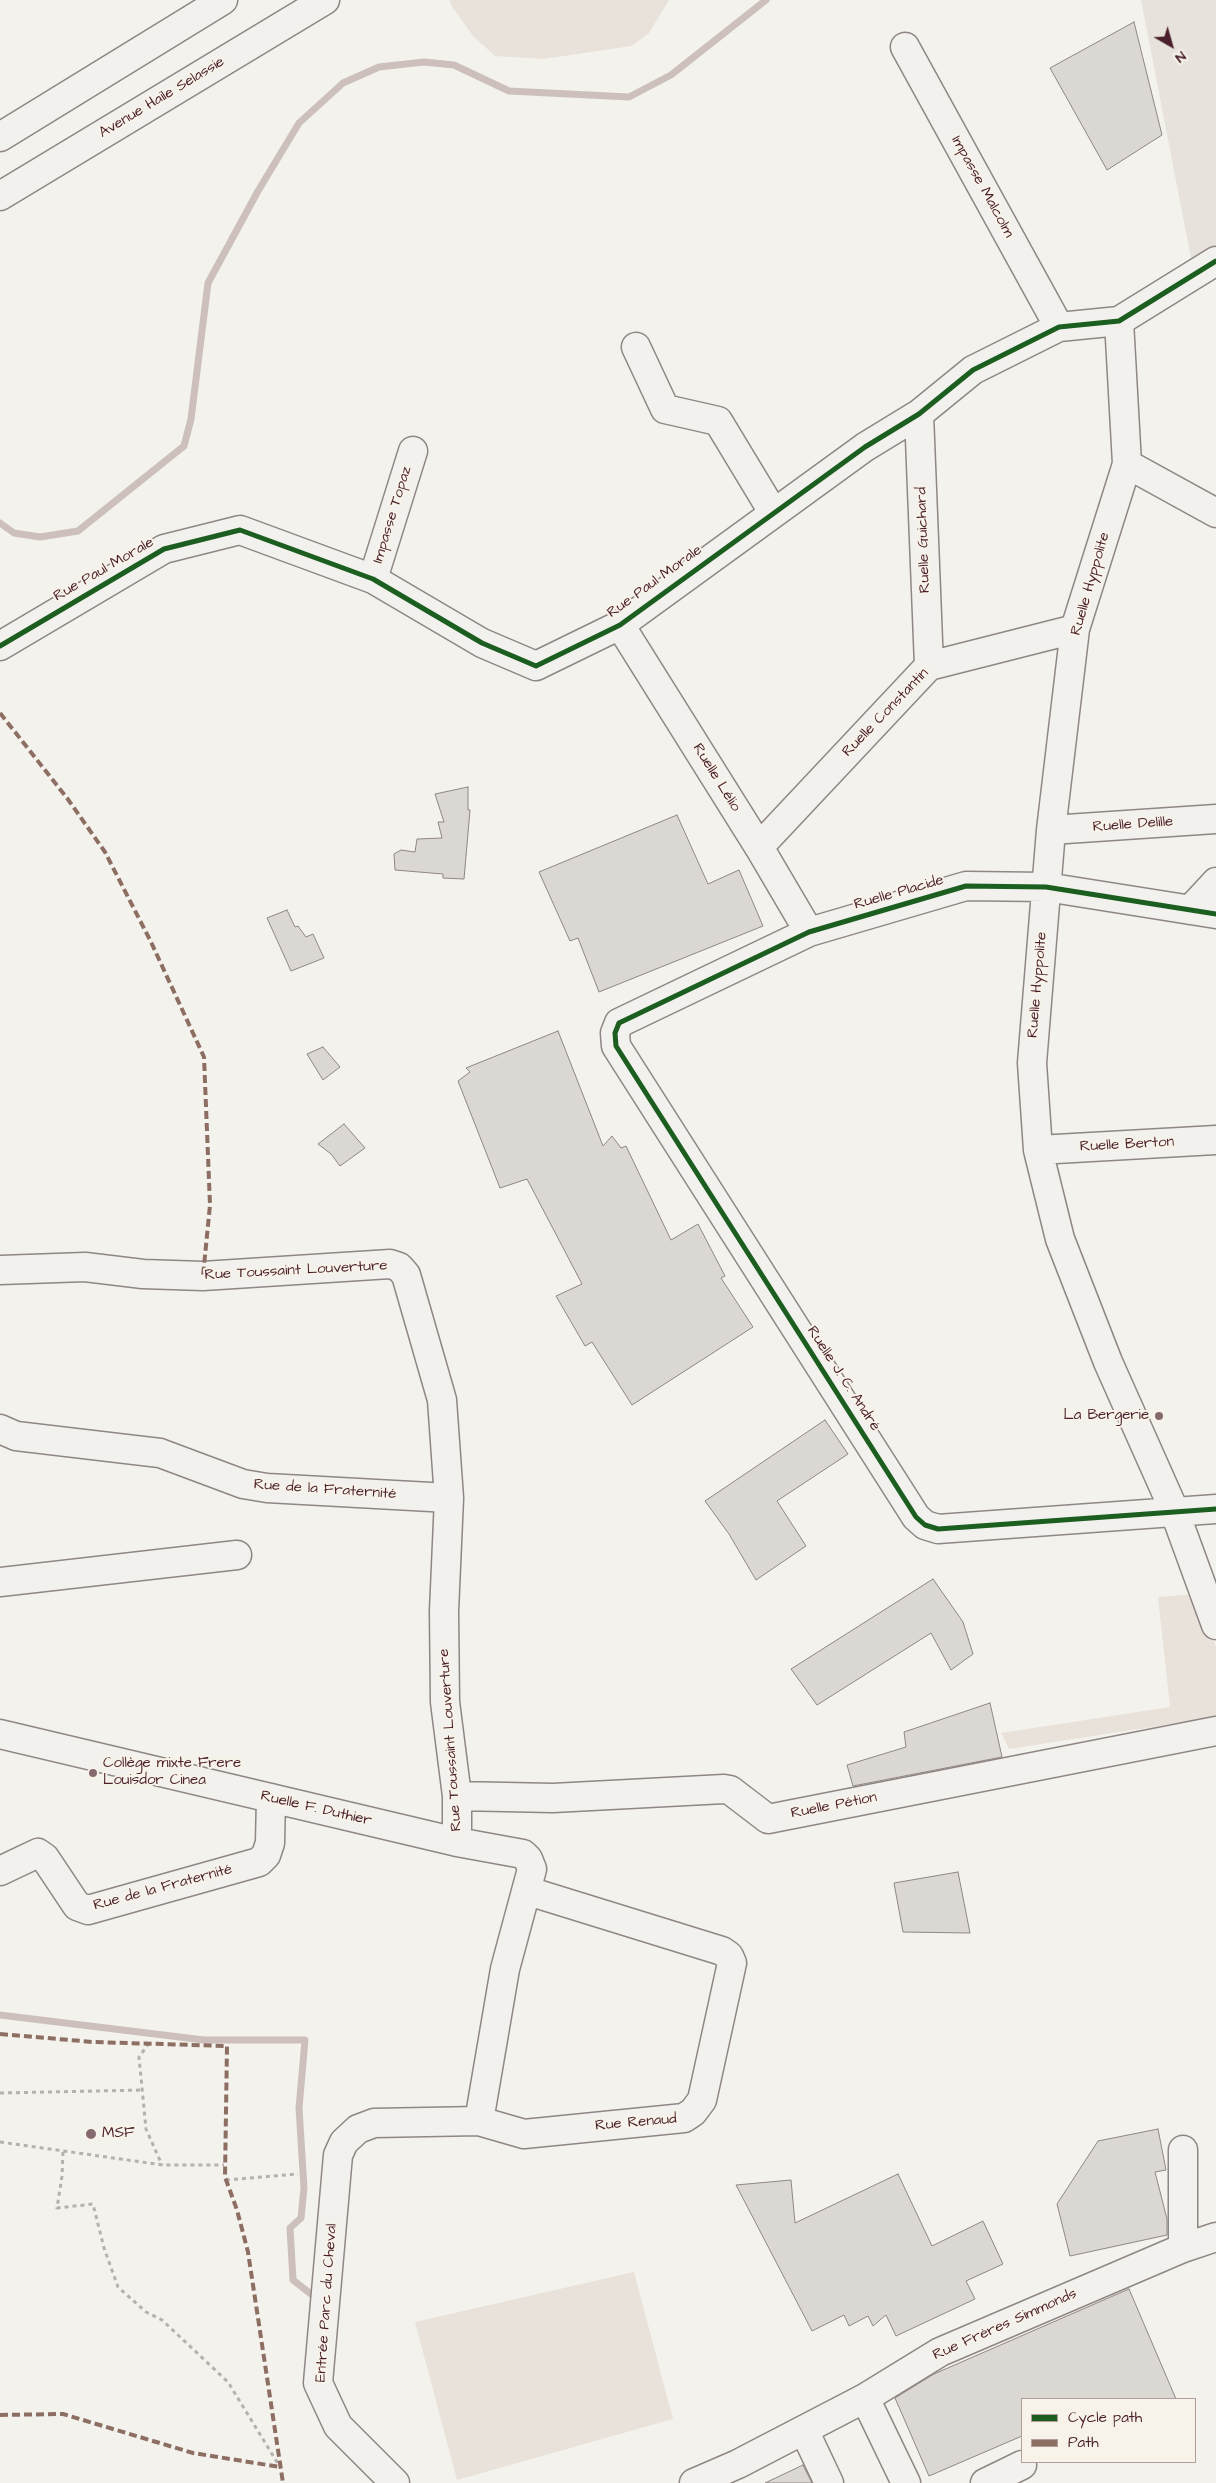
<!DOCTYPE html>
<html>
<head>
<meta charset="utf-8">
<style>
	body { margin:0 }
	#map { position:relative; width:1216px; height:2483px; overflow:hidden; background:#f4f2ec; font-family:"Architects Daughter",sans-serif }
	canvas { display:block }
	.legend { position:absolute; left:1021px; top:2398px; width:175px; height:65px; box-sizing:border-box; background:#f7f3e8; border:1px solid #b29e9c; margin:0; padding:6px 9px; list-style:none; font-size:15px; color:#4a1f2b }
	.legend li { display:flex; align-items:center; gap:10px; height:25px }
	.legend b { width:25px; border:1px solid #b29e9c }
	.north { position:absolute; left:1146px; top:20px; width:50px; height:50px; -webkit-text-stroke:4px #f7f3e8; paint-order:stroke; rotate:142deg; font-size:14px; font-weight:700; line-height:20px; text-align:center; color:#4a1f2b }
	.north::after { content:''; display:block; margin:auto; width:18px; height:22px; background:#4a1f2b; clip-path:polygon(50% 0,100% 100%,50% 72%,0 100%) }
</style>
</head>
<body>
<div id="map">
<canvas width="1216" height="2483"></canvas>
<ul class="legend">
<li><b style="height:6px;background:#1b5e20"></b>Cycle path</li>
<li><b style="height:6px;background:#8d6e63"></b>Path</li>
</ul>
<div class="north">N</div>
</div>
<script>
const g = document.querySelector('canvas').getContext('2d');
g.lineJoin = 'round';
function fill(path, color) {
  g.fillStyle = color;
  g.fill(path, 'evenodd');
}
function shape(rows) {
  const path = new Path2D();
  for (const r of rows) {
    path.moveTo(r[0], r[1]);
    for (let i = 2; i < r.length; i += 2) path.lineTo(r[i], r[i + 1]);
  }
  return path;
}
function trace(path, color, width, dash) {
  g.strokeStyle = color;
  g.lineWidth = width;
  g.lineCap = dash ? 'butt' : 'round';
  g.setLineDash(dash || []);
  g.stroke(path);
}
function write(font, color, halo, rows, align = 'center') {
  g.font = font + ' "Architects Daughter",sans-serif';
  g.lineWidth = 4;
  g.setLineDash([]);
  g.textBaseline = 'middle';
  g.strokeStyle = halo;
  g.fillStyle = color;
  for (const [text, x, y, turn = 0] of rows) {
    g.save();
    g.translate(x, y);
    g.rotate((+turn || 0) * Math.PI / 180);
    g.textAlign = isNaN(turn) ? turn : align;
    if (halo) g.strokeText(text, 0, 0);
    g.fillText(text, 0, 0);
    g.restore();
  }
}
const built = shape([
	[1141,0,1216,0,1216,269,1195,279]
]);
const green = shape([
	[450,0,669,0,649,33,632,46,543,59,495,56,473,36,451,5],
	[1197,1594,1216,1647,1216,1717,1009,1749,1001,1733,1170,1707,1158,1597],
	[634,2272,673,2419,457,2480,415,2322]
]);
const stream = shape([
	[0,523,14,533,40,537,78,531,184,446,191,419,208,283,258,191,299,123,343,83,379,67,424,62,454,65,509,91,629,97,671,75,766,0],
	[0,2015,204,2040,305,2040,299,2108,304,2188,301,2218,290,2228,293,2280,316,2298,316,2301]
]);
const building = shape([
	[1134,22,1162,135,1107,170,1050,68,1134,22],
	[468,787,468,810,470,810,464,879,443,878,443,874,395,870,394,854,401,850,415,852,417,839,442,838,438,822,444,822,435,794,468,787],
	[677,815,708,884,739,870,763,926,599,992,578,938,570,941,539,872,677,815],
	[287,910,295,927,298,926,306,937,313,934,324,958,291,971,267,918,287,910],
	[558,1031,603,1146,612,1136,621,1148,626,1146,671,1240,698,1224,725,1276,721,1278,753,1327,632,1405,592,1342,585,1346,556,1296,582,1284,527,1179,500,1188,458,1081,470,1072,466,1068,558,1031],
	[323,1047,340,1067,323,1080,307,1054,323,1047],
	[344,1124,365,1148,340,1166,331,1154,318,1144,344,1124],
	[825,1420,848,1454,777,1501,806,1546,756,1580,729,1534,705,1501,825,1420],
	[933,1579,963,1622,973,1654,951,1670,931,1633,817,1705,791,1669,933,1579],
	[990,1703,1002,1757,853,1786,847,1765,906,1747,904,1732,990,1703],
	[958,1872,970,1933,903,1932,894,1883,958,1872],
	[1158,2129,1166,2170,1155,2172,1167,2219,1167,2235,1070,2256,1057,2204,1098,2141,1158,2129],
	[898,2174,932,2246,983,2221,1003,2264,966,2281,975,2299,896,2336,886,2315,873,2326,868,2316,849,2326,844,2315,812,2331,736,2185,791,2180,795,2223,898,2174],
	[1129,2289,1176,2399,1022,2399,1022,2436,929,2476,895,2398,934,2374,1129,2289],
	[803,2465,812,2483,765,2483,803,2465]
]);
const path = shape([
	[149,2043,139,2057,146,2129,162,2165],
	[0,2093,142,2090],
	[0,2142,163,2165,224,2165],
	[63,2152,62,2176,57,2208,93,2204,104,2248,118,2287,146,2312,162,2320,228,2382,280,2467],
	[226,2180,298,2174]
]);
const minor = shape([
	[905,47,1059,327],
	[0,137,223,0],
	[0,196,325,0],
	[1119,321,1127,464,1075,629,1051,830,1032,1063,1038,1150,1060,1239,1108,1362,1174,1510,1216,1625],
	[636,347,665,409,718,421,773,512],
	[919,414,929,666],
	[1127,464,1216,513],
	[373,579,413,451],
	[620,625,759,847,809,932],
	[0,646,164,549,240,530,373,579,482,643,536,666,620,625,865,447,919,414,973,370,1059,327,1119,321,1216,261],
	[1051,830,1216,819],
	[759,847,929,666,1075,629],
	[1190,910,1216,882],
	[1216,914,1046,887,966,886,809,932,619,1023,615,1033,616,1046,916,1517,925,1525,938,1529,1216,1509],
	[1038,1150,1216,1140],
	[0,1270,85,1267,143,1274,203,1276,390,1264,399,1267,406,1275,442,1400,449,1498,444,1611,445,1702,457,1796,457,1842],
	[0,1429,16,1436,160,1453,243,1484,267,1488,449,1498],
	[0,1582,237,1555],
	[0,1734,457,1842,523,1854,528,1859,532,1869,505,1969,479,2121],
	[457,1796,553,1798,724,1789,730,1790,768,1819,1216,1731],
	[0,1871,38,1853,45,1858,77,1906,88,1910,259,1862,266,1855,270,1843,271,1798],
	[1183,2150,1183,2248],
	[865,2398,906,2483],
	[804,2430,829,2483],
	[395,2483,338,2426,318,2383,338,2155,344,2142,358,2129,374,2123,479,2121,524,2134,684,2118,693,2112,702,2100,732,1963,729,1956,722,1951,528,1891],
	[694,2483,738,2464,865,2398,940,2352,1183,2248,1216,2237],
	[985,2483,1022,2465]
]);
const quiet = shape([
	[0,713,67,798,105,852,151,942,204,1057,210,1205,203,1276],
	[0,2034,93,2042,227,2046,225,2177,237,2210,248,2252,283,2483],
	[0,2415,63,2414,193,2453,280,2467]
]);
const cycleway = shape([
	[0,646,164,549,240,530,373,579,482,643,536,666,620,625,865,447,919,414,973,370,1059,327,1119,321,1216,261],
	[1216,914,1046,887,966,886,809,932,619,1023,615,1033,616,1046,916,1517,925,1525,938,1529,1216,1509]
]);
const markers = [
	[1159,1416,5,"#86696f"],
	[93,1773,5,"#86696f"],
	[91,2134,6,"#86696f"]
];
const streetNames = [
	["Avenue Haile Selassie",162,98,-31],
	["Impasse Malcolm",982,187,61],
	["Impasse Topaz",393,515,-73],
	["Ruelle Guichard",924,540,-92],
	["Rue Paul Morale",104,570,-30],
	["Rue Paul Morale",655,582,-36],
	["Ruelle Hyppolite",1091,584,-74],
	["Ruelle Constantin",886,713,-46],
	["Ruelle Lélio",716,778,58],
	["Ruelle Delille",1133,825,-4],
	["Ruelle Placide",899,893,-16],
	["Ruelle Hyppolite",1038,985,-85],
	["Ruelle Berton",1127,1145,-3],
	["Rue Toussaint Louverture",296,1271,-3],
	["Ruelle J. C. André",843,1379,57],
	["Rue de la Fraternité",325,1490,4],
	["Rue Toussaint Louverture",451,1740,-94],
	["Ruelle Pétion",834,1806,-11],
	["Ruelle F. Duthier",316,1809,13],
	["Rue de la Fraternité",163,1888,-15],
	["Rue Renaud",636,2123,-5],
	["Entrée Parc du Cheval",327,2303,-86],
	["Rue Frères Simmonds",1005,2325,-24]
];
const poiNames = [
	["La Bergerie",1149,1416,"right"],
	["Collège mixte Frere",103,1764],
	["Louisdor Cinea",103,1781],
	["MSF",102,2134]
];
fill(built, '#e7e2db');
fill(green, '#e8e2da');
trace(stream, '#cdc0bc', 7);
fill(building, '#dbd7d3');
trace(building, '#8f8685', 1);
trace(minor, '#8f8685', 31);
trace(path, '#b6b0ae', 3, [4, 4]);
trace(minor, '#f2f1ed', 28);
trace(quiet, '#8d6e63', 4, [8, 4]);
trace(cycleway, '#1b5e20', 5);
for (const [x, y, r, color] of markers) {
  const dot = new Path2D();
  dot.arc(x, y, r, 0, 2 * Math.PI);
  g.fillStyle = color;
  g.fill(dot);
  trace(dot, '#f7f3e8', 2);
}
write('15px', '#4a1f2b', '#f7f3e8', streetNames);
write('15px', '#4a1f2b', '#f7f3e8', poiNames, 'left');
</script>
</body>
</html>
